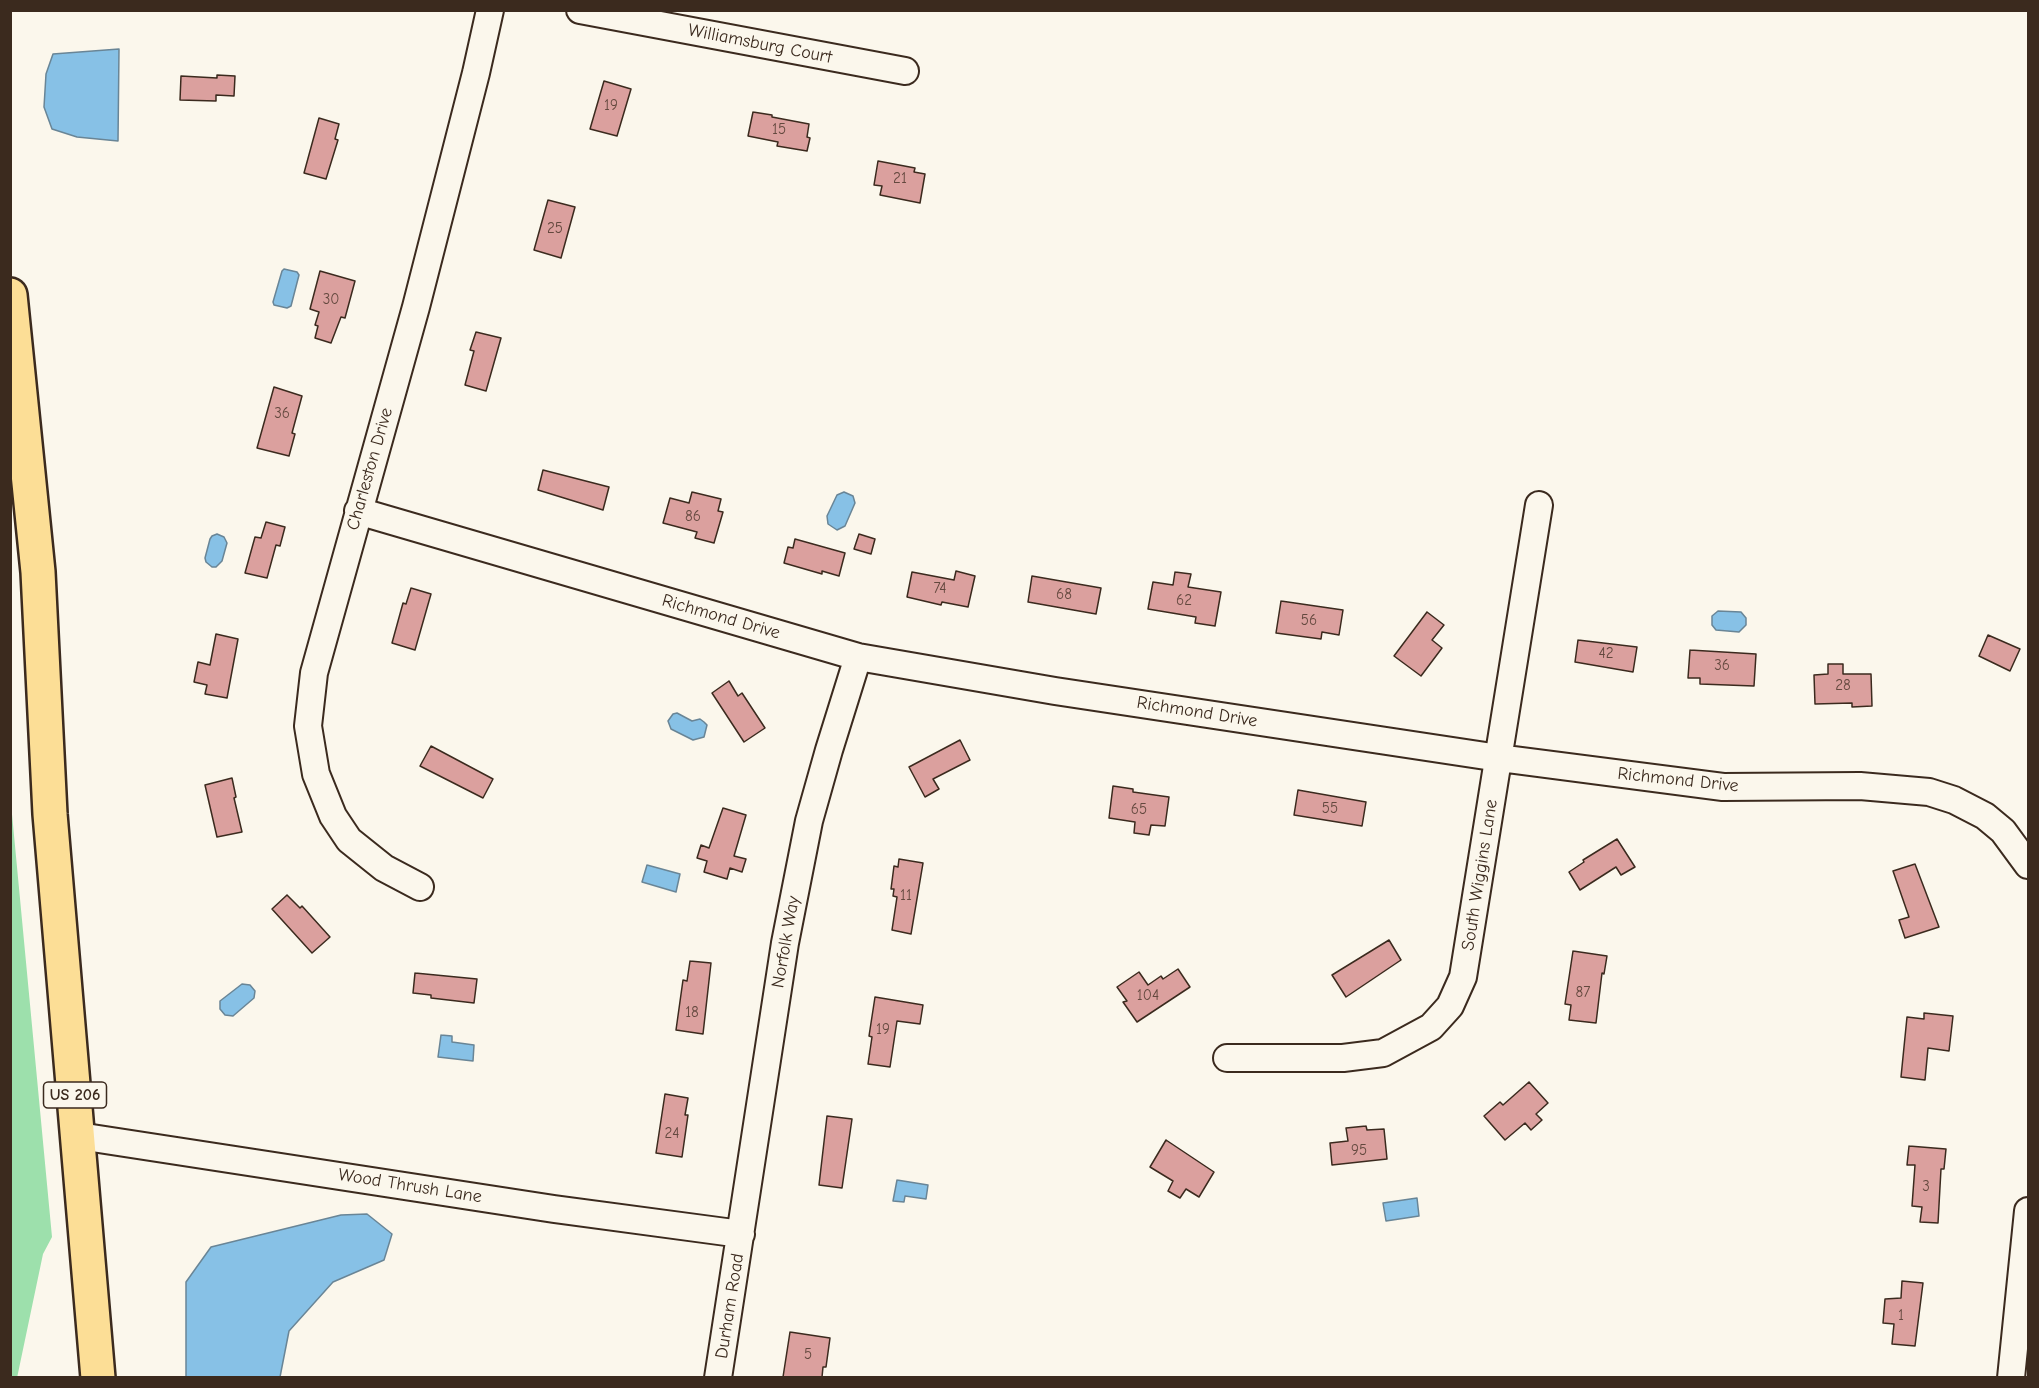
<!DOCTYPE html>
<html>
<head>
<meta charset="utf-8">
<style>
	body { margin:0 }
	#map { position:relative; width:2039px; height:1388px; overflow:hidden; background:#fbf7ec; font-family:"Comic Neue",sans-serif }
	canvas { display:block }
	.frame { position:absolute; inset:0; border:12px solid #3b2a1e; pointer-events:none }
</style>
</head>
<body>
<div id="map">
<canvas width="2039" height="1388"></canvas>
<div class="frame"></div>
</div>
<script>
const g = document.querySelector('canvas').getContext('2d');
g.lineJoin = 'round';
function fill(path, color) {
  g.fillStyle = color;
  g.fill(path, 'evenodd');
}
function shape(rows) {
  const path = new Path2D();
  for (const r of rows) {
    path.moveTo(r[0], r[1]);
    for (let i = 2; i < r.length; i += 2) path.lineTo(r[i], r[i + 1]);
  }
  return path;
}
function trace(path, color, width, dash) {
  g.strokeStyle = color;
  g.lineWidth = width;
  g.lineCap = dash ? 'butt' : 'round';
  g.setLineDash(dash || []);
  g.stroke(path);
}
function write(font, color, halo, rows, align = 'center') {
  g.font = font + ' "Comic Neue",sans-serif';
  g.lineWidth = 6;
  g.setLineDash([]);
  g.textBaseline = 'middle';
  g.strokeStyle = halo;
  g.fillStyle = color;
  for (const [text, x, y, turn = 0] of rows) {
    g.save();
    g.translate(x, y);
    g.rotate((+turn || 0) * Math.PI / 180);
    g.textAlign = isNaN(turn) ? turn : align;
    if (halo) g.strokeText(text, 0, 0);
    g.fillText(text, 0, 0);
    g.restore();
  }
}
const green = shape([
	[10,793,52,1237,43,1254,17,1378,10,1377]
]);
const water = shape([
	[119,49,118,141,77,137,52,129,44,107,46,74,53,54,119,49],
	[284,269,297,272,299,275,291,306,287,308,274,305,273,302,282,271,284,269],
	[844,492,853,496,855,503,845,526,837,530,828,524,827,516,837,495,844,492],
	[217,534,224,537,227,543,222,561,216,567,212,567,206,562,205,558,210,539,212,536,217,534],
	[1718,611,1741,612,1746,618,1746,625,1739,632,1716,630,1712,625,1712,616,1718,611],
	[677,713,692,721,700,719,704,722,707,725,704,737,693,740,671,729,668,721,673,714,677,713],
	[647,865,680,874,676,892,642,882,647,865],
	[242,984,250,985,255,991,254,998,233,1016,225,1015,220,1009,220,1001,242,984],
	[441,1035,452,1036,452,1042,474,1045,473,1061,438,1057,441,1035],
	[897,1180,928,1185,926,1199,905,1196,904,1202,893,1201,897,1180],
	[1417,1198,1419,1216,1386,1221,1383,1203,1417,1198],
	[367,1214,392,1234,384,1260,333,1282,289,1331,280,1377,186,1377,186,1282,211,1247,341,1215,367,1214]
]);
const building = shape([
	[217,75,235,76,234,96,216,95,216,101,180,100,181,76,217,78,217,75],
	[604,81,631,89,617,136,590,129,604,81],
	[753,112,772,115,772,117,809,124,807,137,810,138,807,151,777,146,778,142,748,136,753,112],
	[319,118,339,124,335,139,338,140,326,179,304,173,319,118],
	[878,161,915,168,914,172,925,174,920,203,880,195,882,186,874,185,878,161],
	[548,200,575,207,561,258,534,250,548,200],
	[320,271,355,281,345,318,341,317,331,343,315,338,318,326,315,325,319,312,310,309,320,271],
	[476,332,501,338,486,391,465,385,474,351,470,350,476,332],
	[274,387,302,396,292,433,295,434,289,456,257,448,274,387],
	[543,470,609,487,603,510,538,490,543,470],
	[692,492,721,499,718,511,723,512,714,543,695,538,697,532,663,523,670,498,689,503,692,492],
	[266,522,285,527,280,546,276,545,267,578,245,573,255,537,261,538,266,522],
	[859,534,875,539,871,554,854,549,859,534],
	[795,539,845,553,839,576,822,571,822,574,784,563,788,547,793,548,795,539],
	[956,571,975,576,968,607,942,602,941,605,907,597,912,572,954,580,956,571],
	[1175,572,1191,574,1188,587,1221,592,1215,626,1195,623,1196,617,1148,609,1153,582,1173,585,1175,572],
	[1032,576,1101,588,1096,614,1028,602,1032,576],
	[411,588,431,594,415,650,392,643,403,603,406,604,411,588],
	[1281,601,1343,610,1339,635,1322,632,1321,639,1276,633,1281,601],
	[1427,612,1444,625,1432,640,1442,648,1421,676,1394,656,1427,612],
	[216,634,238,639,227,698,205,694,207,685,194,682,198,662,210,665,216,634],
	[1988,635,2020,649,2010,671,1979,656,1988,635],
	[1578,640,1637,647,1633,672,1575,662,1578,640],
	[1690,650,1756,654,1754,686,1700,684,1700,678,1688,678,1690,650],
	[1828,664,1843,664,1843,674,1871,674,1872,706,1852,707,1852,703,1815,704,1814,675,1828,674,1828,664],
	[729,681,738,696,742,693,765,728,744,742,712,693,729,681],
	[960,740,970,760,933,779,939,789,925,797,909,767,960,740],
	[431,746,493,779,483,798,420,766,431,746],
	[232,778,236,797,234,798,242,832,217,837,205,785,232,778],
	[1113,786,1133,789,1133,792,1169,797,1165,826,1151,825,1149,835,1134,833,1135,822,1109,818,1113,786],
	[1298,790,1366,802,1362,826,1294,815,1298,790],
	[723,808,746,815,734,856,746,859,742,872,730,868,727,879,704,872,707,861,697,858,701,845,709,848,723,808],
	[1617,839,1635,867,1621,875,1616,867,1580,890,1569,872,1584,862,1583,860,1617,839],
	[899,859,923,863,911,934,892,930,897,897,893,896,894,889,891,889,894,866,898,867,899,859],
	[1915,864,1939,927,1905,938,1899,920,1909,917,1893,871,1915,864],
	[287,895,300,908,302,906,330,937,312,953,272,909,287,895],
	[1389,940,1401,960,1346,997,1332,975,1389,940],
	[1573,951,1607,956,1604,974,1602,973,1596,1023,1569,1020,1571,1005,1565,1004,1573,951],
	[690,961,711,963,703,1034,676,1030,683,980,687,981,690,961],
	[1178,969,1190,987,1137,1022,1123,1002,1127,1001,1117,987,1139,972,1148,985,1161,976,1163,979,1178,969],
	[415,973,477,979,474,1003,431,998,431,995,413,993,415,973],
	[875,997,923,1005,920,1024,897,1021,890,1067,868,1064,872,1037,869,1036,875,997],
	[1924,1013,1953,1016,1949,1051,1928,1048,1925,1080,1901,1077,1907,1017,1924,1019,1924,1013],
	[1529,1082,1548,1103,1536,1114,1542,1120,1531,1130,1525,1123,1505,1140,1484,1116,1500,1102,1503,1105,1529,1082],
	[665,1094,688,1098,685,1115,688,1115,682,1157,656,1153,665,1094],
	[827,1116,852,1119,842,1188,819,1185,827,1116],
	[1366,1126,1367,1130,1384,1129,1387,1159,1332,1165,1330,1143,1348,1141,1346,1128,1366,1126],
	[1166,1140,1214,1172,1199,1197,1186,1189,1180,1198,1168,1191,1173,1181,1150,1167,1166,1140],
	[1909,1146,1946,1149,1944,1169,1941,1169,1938,1223,1920,1222,1922,1207,1912,1206,1915,1165,1907,1165,1909,1146],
	[1902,1281,1923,1283,1915,1346,1892,1344,1894,1324,1883,1323,1885,1299,1901,1298,1902,1281],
	[790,1332,830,1338,826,1367,823,1367,822,1377,783,1377,790,1332]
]);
const minor = shape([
	[580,10,905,71],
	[358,511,858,657,1055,691,1499,758,1723,787,1860,786,1929,792,1954,800,1985,816,2003,831,2028,865],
	[420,887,384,868,349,840,333,816,316,774,308,726,314,673,416,307,476,73,490,10],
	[1227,1058,1343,1058,1383,1053,1431,1027,1450,1006,1463,977,1539,505],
	[79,1136,554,1209,741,1234],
	[718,1378,785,943,809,821,829,750,858,657],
	[2011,1378,2028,1211]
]);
const highway = shape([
	[10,295,38,572,50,814,98,1378]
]);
const numberNames = [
	["19",611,106],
	["15",779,130],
	["21",900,179],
	["25",555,229],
	["30",331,300],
	["36",282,414],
	["86",693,517],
	["74",940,589],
	["68",1064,595],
	["62",1184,601],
	["56",1309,621],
	["42",1606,654],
	["36",1722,666],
	["28",1843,686],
	["55",1330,809],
	["65",1139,810],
	["11",906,896],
	["87",1583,993],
	["104",1148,996],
	["18",692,1013],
	["19",883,1030],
	["24",672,1134],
	["95",1359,1151],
	["3",1926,1187],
	["1",1901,1316],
	["5",808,1355]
];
const shields = [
	[75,1095,63]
];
const shieldNames = [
	["US 206",75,1095]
];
const streetNames = [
	["Williamsburg Court",760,44,11],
	["Charleston Drive",370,469,-74],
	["Richmond Drive",721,617,16],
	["Richmond Drive",1197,712,9],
	["Richmond Drive",1678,780,6],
	["South Wiggins Lane",1480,875,-81],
	["Norfolk Way",786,942,-80],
	["Wood Thrush Lane",410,1186,9],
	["Durham Road",730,1306,-81]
];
fill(green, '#9de0ac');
fill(water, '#87c1e6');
trace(water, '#698596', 1.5);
fill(building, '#dba09e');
trace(building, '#3b2a1e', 1.5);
trace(minor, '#3b2a1e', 30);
trace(highway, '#3b2a1e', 38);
trace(minor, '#fbf7ec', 26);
trace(highway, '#fcde96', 33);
write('15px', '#63483e', null, numberNames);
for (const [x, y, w] of shields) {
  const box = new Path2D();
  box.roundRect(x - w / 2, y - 13, w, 26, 4.5);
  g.fillStyle = '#fbf7ec';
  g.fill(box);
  trace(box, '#3b2a1e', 1.5);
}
write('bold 16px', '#3b2a1e', null, shieldNames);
write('18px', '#3b2a1e', '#fbf7ec', streetNames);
</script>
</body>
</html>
